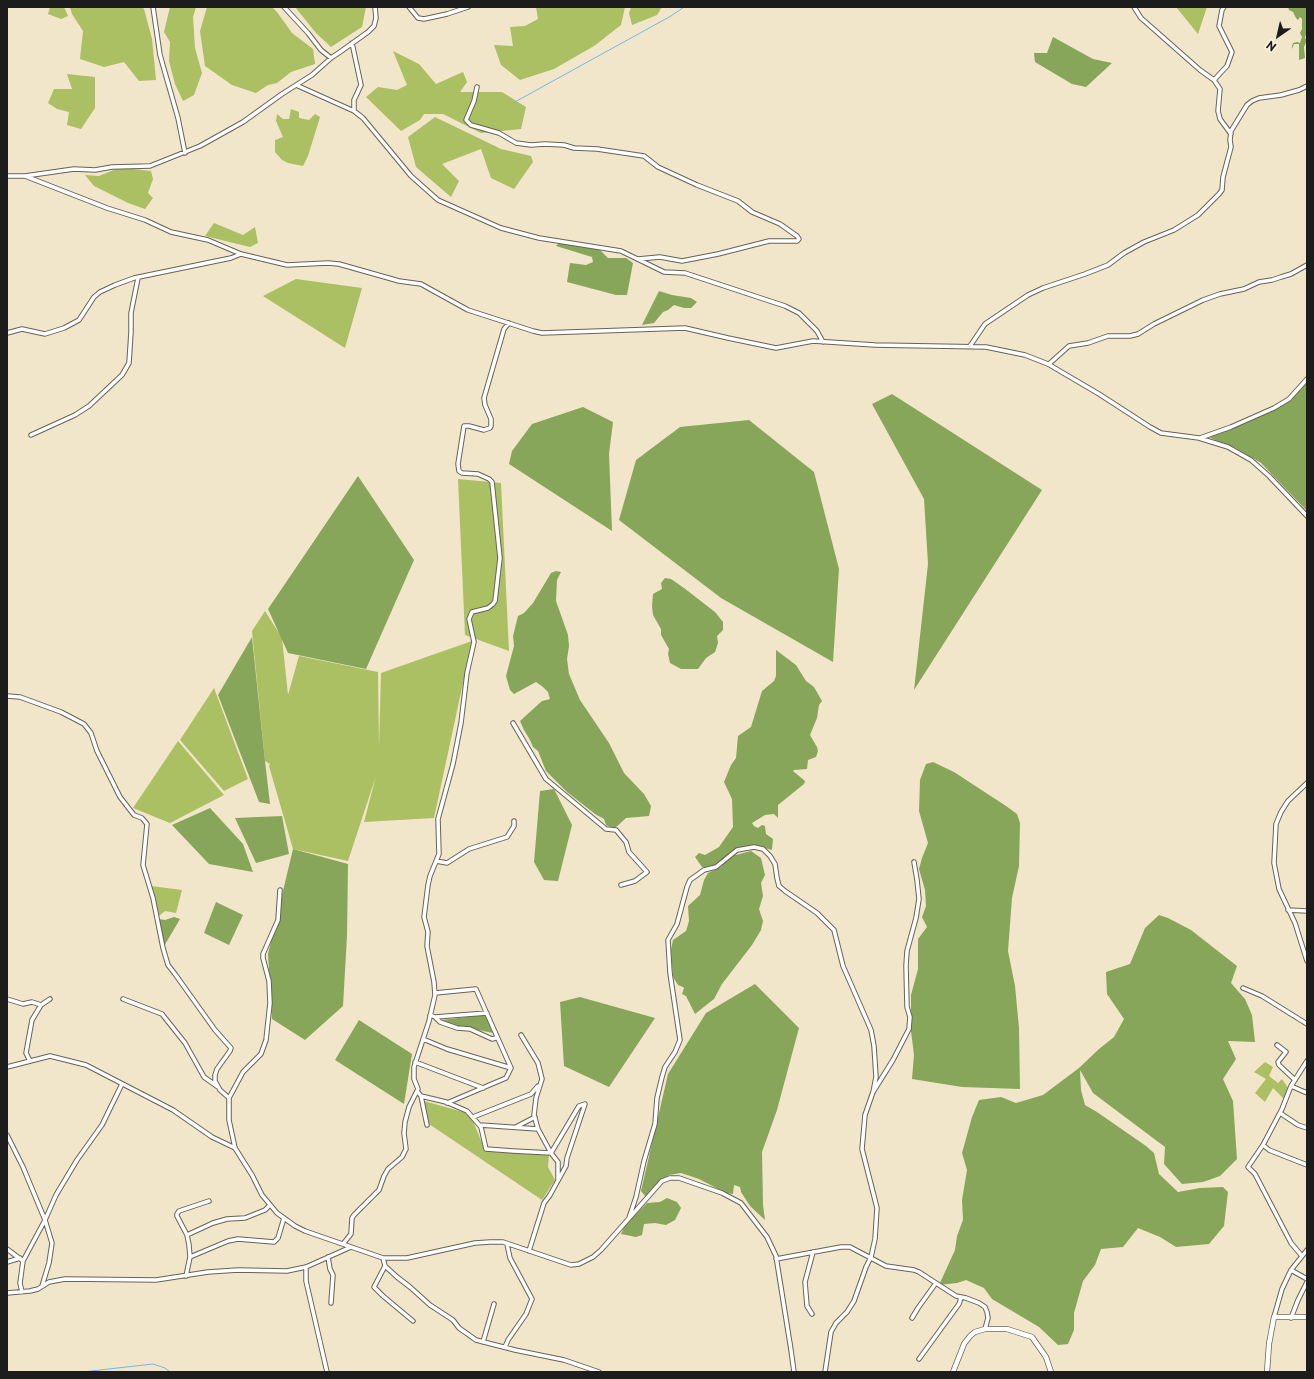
<!DOCTYPE html>
<html>
<head>
<meta charset="utf-8">
<style>
	body { margin:0 }
	#map { position:relative; width:1314px; height:1379px; overflow:hidden; background:#f1e6c9; font-family:"Playpen Sans",sans-serif }
	canvas { display:block }
	.frame { position:absolute; inset:0; border:8px solid #1c1c1c; pointer-events:none }
	.north { position:absolute; left:1258px; top:16px; width:40px; height:40px; -webkit-text-stroke:3px #fcf5e5; paint-order:stroke; rotate:214deg; font-size:11px; font-weight:700; line-height:16px; text-align:center; color:#1c1c1c }
	.north::after { content:''; display:block; margin:auto; width:14px; height:18px; background:#1c1c1c; clip-path:polygon(50% 0,100% 100%,50% 72%,0 100%) }
</style>
</head>
<body>
<div id="map">
<canvas width="1314" height="1379"></canvas>
<div class="frame"></div>
<div class="north">N</div>
</div>
<script>
const g = document.querySelector('canvas').getContext('2d');
g.lineJoin = 'round';
function fill(path, color) {
  g.fillStyle = color;
  g.fill(path, 'evenodd');
}
function shape(rows) {
  const path = new Path2D();
  for (const r of rows) {
    path.moveTo(r[0], r[1]);
    for (let i = 2; i < r.length; i += 2) path.lineTo(r[i], r[i + 1]);
  }
  return path;
}
function trace(path, color, width, dash) {
  g.strokeStyle = color;
  g.lineWidth = width;
  g.lineCap = dash ? 'butt' : 'round';
  g.setLineDash(dash || []);
  g.stroke(path);
}
const green = shape([
	[50,7,64,7,68,16,61,19,48,14],
	[70,7,142,7,144,9,152,39,156,80,139,81,124,62,104,67,80,59,83,31,72,14],
	[170,7,196,7,193,17,195,48,202,73,194,95,183,101,175,84,169,61,170,42,164,32],
	[207,7,272,7,277,12,292,33,313,49,315,64,291,72,277,83,268,85,256,93,232,85,205,66,200,31],
	[295,7,366,7,362,27,331,47,316,33],
	[536,7,625,7,621,25,594,46,554,69,520,80,501,65,494,45,513,46,510,27,525,26,538,19],
	[631,7,662,7,657,15,632,25,629,13],
	[1176,7,1207,7,1198,34],
	[393,51,419,64,436,84,463,72,467,82,460,92,502,92,526,107,521,129,481,133,443,114,424,114,420,120,401,131,366,97,378,87,397,90,407,85],
	[67,74,95,77,95,108,81,129,67,125,69,112,57,109,48,103,54,89,72,89],
	[291,109,299,112,299,118,309,120,315,114,320,117,308,156,303,166,288,163,282,160,275,152,275,140,283,137,276,121,277,114,283,119,289,119],
	[435,117,501,149,531,156,533,162,514,189,491,178,481,149,442,164,459,181,451,197,416,167,408,137],
	[116,169,133,169,151,171,153,179,148,193,153,198,145,209,128,203,94,186,85,175,99,176],
	[214,223,243,235,255,227,258,243,250,247,205,236],
	[296,279,362,288,345,348,263,296],
	[458,479,501,483,509,651,465,635],
	[265,611,282,638,288,695,299,656,378,672,379,748,381,673,472,641,434,818,364,822,376,776,348,861,293,849,269,766,270,764,265,761,252,631],
	[214,688,248,779,224,791,180,740],
	[178,741,224,795,170,823,133,808],
	[151,886,182,890,176,913,165,911,159,916],
	[1265,1062,1273,1067,1269,1076,1278,1083,1282,1079,1288,1088,1284,1099,1273,1088,1265,1102,1255,1093,1266,1079,1254,1072],
	[424,1101,470,1114,485,1150,549,1155,548,1167,555,1180,542,1200,429,1124]
]);
const forest = shape([
	[1288,7,1307,7,1307,31,1305,38,1307,40,1304,47,1305,58,1299,60,1299,44,1294,44,1292,49,1292,46,1293,43,1297,42,1300,43,1302,37,1300,33,1302,29,1302,19,1300,17,1298,20,1296,18,1293,12,1289,10],
	[1053,37,1093,59,1112,63,1086,87,1072,84,1035,62,1034,53,1047,53],
	[559,243,599,249,608,258,626,258,633,263,627,295,616,295,567,282,570,263,586,265,593,262,592,257,556,246],
	[659,291,672,295,691,298,697,302,691,308,684,308,674,305,668,310,663,312,654,323,642,325],
	[1307,381,1307,511,1261,463,1234,447,1223,444,1209,437,1266,414,1290,401],
	[892,394,1042,490,914,690,928,564,924,499,872,404],
	[583,407,613,422,609,454,612,531,509,464,512,451,532,424],
	[749,420,814,472,839,569,833,662,721,598,619,520,636,460,680,427],
	[358,476,414,560,366,669,288,653,268,609],
	[556,571,561,572,557,580,556,601,568,635,569,646,567,659,569,674,580,700,609,743,624,773,644,794,651,806,649,816,626,818,614,829,606,825,604,819,595,814,567,792,546,771,538,751,533,747,530,740,524,730,520,721,542,701,550,699,548,692,543,687,536,682,514,694,510,690,506,676,514,646,513,636,518,616,524,613,533,603,551,573],
	[665,578,671,579,684,588,715,612,723,622,723,630,717,636,718,643,715,652,706,658,698,669,681,669,670,663,668,654,669,649,661,635,661,629,653,615,652,606,653,594,662,589,661,583],
	[252,637,265,761,270,804,259,802,218,695],
	[776,650,796,665,806,681,814,687,822,701,819,705,817,718,810,735,817,747,818,751,816,757,808,760,807,769,794,770,793,771,805,781,804,784,778,805,778,818,774,814,765,815,752,823,754,826,758,828,762,825,765,826,766,834,773,839,772,850,752,845,731,852,726,858,715,866,707,868,702,867,695,857,699,853,705,855,719,847,733,827,732,799,724,782,731,765,736,758,738,736,751,727,762,691,774,681,776,676],
	[933,762,954,772,1006,806,1017,814,1020,823,1019,866,1012,898,1008,951,1015,986,1019,1028,1020,1089,962,1087,912,1079,914,1055,911,1031,911,995,918,969,918,939,927,927,922,917,926,906,925,890,919,869,922,858,928,843,919,811,920,780,926,764],
	[554,789,572,825,558,881,544,880,534,862,540,791],
	[210,808,243,844,253,872,209,864,172,825],
	[282,816,289,854,256,863,235,818],
	[293,849,348,864,347,936,343,1006,305,1040,272,1019,268,954],
	[751,851,761,858,765,875,761,883,763,896,759,909,763,921,761,930,752,945,722,984,714,999,695,1014,686,996,682,994,684,988,683,987,678,985,673,977,671,950,673,940,686,931,689,921,688,906,700,895,704,880,708,873,721,867,728,857],
	[216,902,243,915,229,945,204,933],
	[1159,915,1168,918,1191,930,1237,966,1231,983,1245,999,1252,1015,1255,1042,1228,1041,1236,1059,1223,1079,1233,1101,1237,1159,1220,1176,1203,1182,1182,1184,1164,1164,1165,1147,1093,1093,1080,1070,1081,1090,1085,1105,1097,1112,1146,1146,1154,1153,1159,1174,1178,1192,1200,1188,1223,1187,1228,1192,1224,1226,1209,1244,1176,1247,1160,1237,1138,1228,1123,1247,1101,1249,1095,1265,1083,1281,1074,1313,1074,1330,1068,1344,1058,1345,1039,1327,992,1299,984,1288,966,1280,957,1283,939,1285,955,1250,957,1236,963,1220,962,1200,967,1170,962,1153,972,1117,979,1100,1001,1097,1016,1103,1043,1095,1079,1068,1099,1049,1114,1037,1124,1019,1107,994,1106,972,1130,964,1145,928],
	[174,917,180,919,163,948,159,919,165,920],
	[755,984,799,1028,777,1110,762,1152,763,1205,765,1220,750,1206,741,1192,740,1187,734,1185,733,1194,726,1193,699,1179,681,1173,669,1175,655,1186,646,1197,641,1191,668,1074,706,1013],
	[580,997,655,1018,609,1087,564,1066,560,1002],
	[485,1015,493,1033,449,1024,441,1020],
	[359,1020,412,1054,404,1104,335,1060],
	[667,1198,677,1202,681,1208,675,1220,666,1225,655,1223,644,1224,642,1235,636,1237,621,1234,625,1225,647,1203,660,1202]
]);
const stream = shape([
	[513,103,671,16,684,7],
	[82,1372,153,1364,165,1368,170,1372]
]);
const minor = shape([
	[153,7,160,55,178,118,185,153],
	[284,7,308,33,321,50,331,58],
	[409,7,418,18,424,19,447,14,468,7],
	[1134,7,1141,18,1200,70,1214,80,1220,89,1218,111,1220,119,1231,134],
	[352,43,361,85,354,100,354,111],
	[1214,80,1227,66,1232,52,1219,26,1222,10,1224,7],
	[296,85,354,111,363,118,411,176,438,200,501,228,539,238,621,251,664,272,685,273,785,306,799,313,817,331,823,342],
	[477,87,474,101,466,120,471,125,499,133,516,143,531,145,545,144,564,145,574,148,597,149,644,156,658,167,697,185,738,201,752,212,780,224,797,236,799,239,797,241,769,241,718,254,682,261,660,257,638,259],
	[7,176,25,176,107,208,145,220,171,232,208,240,241,254,287,265,328,263,339,264,399,281,421,284,468,310,533,331,542,333,685,328,728,338,776,348,813,341,875,345,986,347,1025,355,1048,364,1099,394,1150,427,1161,433,1199,438,1228,447,1251,460,1269,476,1307,516],
	[25,176,74,169,95,170,112,167,150,166,200,146,243,122,282,94,312,75,331,58,340,52,368,32,374,26,376,18,375,7],
	[7,333,22,329,45,334,64,328,79,320,94,297,100,292,115,285,134,278,231,258,241,254],
	[970,346,985,324,1028,295,1043,288,1085,274,1108,265,1124,253,1144,242,1174,230,1198,215,1219,194,1222,190,1223,177,1231,147,1230,140,1231,131,1247,105,1252,101,1259,98,1281,95,1299,90,1307,86],
	[1049,364,1069,346,1088,343,1108,336,1130,336,1138,334,1154,324,1203,300,1220,294,1244,289,1259,282,1272,280,1281,277,1291,274,1307,265],
	[31,435,75,415,89,406,122,375,129,363,131,332,131,313,138,278],
	[1200,438,1231,427,1274,408,1289,399,1307,379],
	[7,696,20,697,61,712,84,724,91,733,97,751,120,797,134,815,142,818,147,824,143,865,153,898,163,948,168,965,175,974,215,1030,231,1048,230,1051,217,1069,215,1075,215,1081,220,1090,229,1098],
	[513,723,546,779,606,829,616,830,626,842,629,852,647,872,635,881,621,885],
	[1307,783,1288,801,1281,812,1276,824,1274,863,1279,889,1295,923,1307,961],
	[436,861,447,863,469,849,507,837,514,826,514,821],
	[280,890,278,920,263,954,263,958,269,981,270,1003,266,1040,261,1054,243,1072,229,1098,229,1120,235,1148,252,1175,262,1195,277,1213,295,1226,305,1231,383,1258,407,1258,475,1243,490,1242,503,1242,571,1265,579,1264,593,1257,601,1250,662,1181,670,1178,679,1178,722,1193,741,1203,767,1237,776,1256,791,1350,794,1372],
	[1288,910,1307,911],
	[1243,988,1262,996,1307,1024],
	[435,993,476,989,511,1068,506,1078,447,1103],
	[7,999,23,1004,32,1002,41,1005],
	[123,999,162,1014,185,1043,204,1077,218,1087],
	[430,1015,435,1017,440,1022,457,1028,470,1029,492,1039,496,1038],
	[435,1017,487,1013],
	[521,1035,538,1063,542,1079,536,1098,534,1115,538,1129,551,1153,558,1162,558,1179],
	[423,1039,447,1049,511,1068],
	[1277,1045,1286,1052,1278,1062,1279,1065,1295,1080],
	[30,1061,26,1053,32,1020,41,1005,50,999],
	[1307,1061,1291,1086,1282,1109,1263,1145,1269,1150,1307,1165],
	[415,1062,483,1088],
	[7,1067,50,1056,86,1065,173,1110,212,1137,235,1148],
	[1291,1086,1307,1093],
	[417,1091,421,1096,446,1102,467,1111,481,1127,486,1149,513,1151,551,1153,579,1106,585,1104,567,1158,566,1166,550,1195,544,1203,529,1251],
	[421,1096,427,1125],
	[1280,1113,1298,1125,1307,1128],
	[473,1117,531,1094,538,1086],
	[480,1125,538,1129],
	[516,1127,535,1117],
	[7,1135,23,1167,45,1220,52,1243,49,1263,42,1286],
	[1263,1145,1248,1167,1255,1174,1291,1243,1302,1256],
	[629,1218,636,1197,644,1161,655,1124,657,1098,662,1077,665,1067,675,1052,680,1040,670,973,668,940,677,924,687,887,690,880,704,870,716,867,737,850,754,847,763,849,770,856,775,864,777,878,779,886,785,891,817,913,834,930,843,966,871,1030,874,1046,876,1077,873,1092],
	[187,1235,213,1223,227,1219,245,1218,265,1210,270,1205],
	[343,1244,351,1234,352,1218,354,1215,379,1190,384,1176,388,1169,402,1157,406,1149,404,1133,405,1122,409,1107,418,1089,414,1079,414,1067,429,1021,435,995,434,982,427,946,428,932,424,917,428,885,430,876,439,854,438,819,453,764,461,723,467,673,474,642,469,619,472,612,488,608,493,604,495,601,500,558,492,482,489,479,478,474,462,473,459,471,458,464,464,426,469,426,484,430,490,428,491,426,491,419,485,405,484,398,504,329,509,323],
	[7,1249,23,1261],
	[190,1257,228,1241,238,1239,274,1242,278,1238,284,1218],
	[328,1257,330,1269,333,1275,331,1303],
	[383,1258,385,1266,397,1277,410,1287,430,1305,453,1320,459,1328,476,1340,515,1350,564,1360,599,1372],
	[776,1259,841,1247,850,1247,886,1266,914,1270,919,1272,956,1296,966,1298,979,1303,985,1307,987,1312,988,1318,985,1329],
	[7,1262,20,1258],
	[385,1266,374,1287,383,1296,413,1321],
	[306,1267,306,1281,327,1372],
	[1291,1270,1307,1279],
	[186,1276,190,1257,189,1245,187,1235,177,1216,177,1214,179,1211,209,1201],
	[22,1292,20,1283,23,1261,45,1220,56,1195,77,1160,102,1125,122,1084],
	[7,1293,30,1291,38,1289,49,1282,65,1279,156,1280,208,1272,238,1270,287,1271,306,1267,351,1247],
	[812,1314,807,1306,805,1282,813,1252],
	[1274,1317,1282,1289,1291,1270,1307,1250],
	[912,1318,918,1308,936,1283],
	[1291,1318,1298,1300,1307,1282],
	[483,1342,494,1304],
	[505,1347,508,1340,526,1314,532,1299,510,1258,507,1244],
	[919,1359,959,1304,961,1298],
	[825,1372,831,1332,836,1323,847,1312,854,1301,866,1267,871,1257,875,1239,877,1208,862,1149,865,1115,873,1092,893,1060,909,1029,910,1017,907,1007,906,966,907,951,916,918,919,899,917,880,914,862]
]);
const major = shape([
	[953,1372,964,1344,970,1336,975,1332,985,1329,1007,1329,1032,1337,1046,1357,1051,1372],
	[1267,1372,1269,1344,1274,1317,1307,1317]
]);
fill(green, '#abbf63');
fill(forest, '#88a659');
trace(stream, '#74b8ea', 1);
trace(minor, '#676359', 5.5);
trace(major, '#676359', 6);
trace(minor, '#fff', 3.5);
trace(major, '#fff', 4.5);
</script>
</body>
</html>
